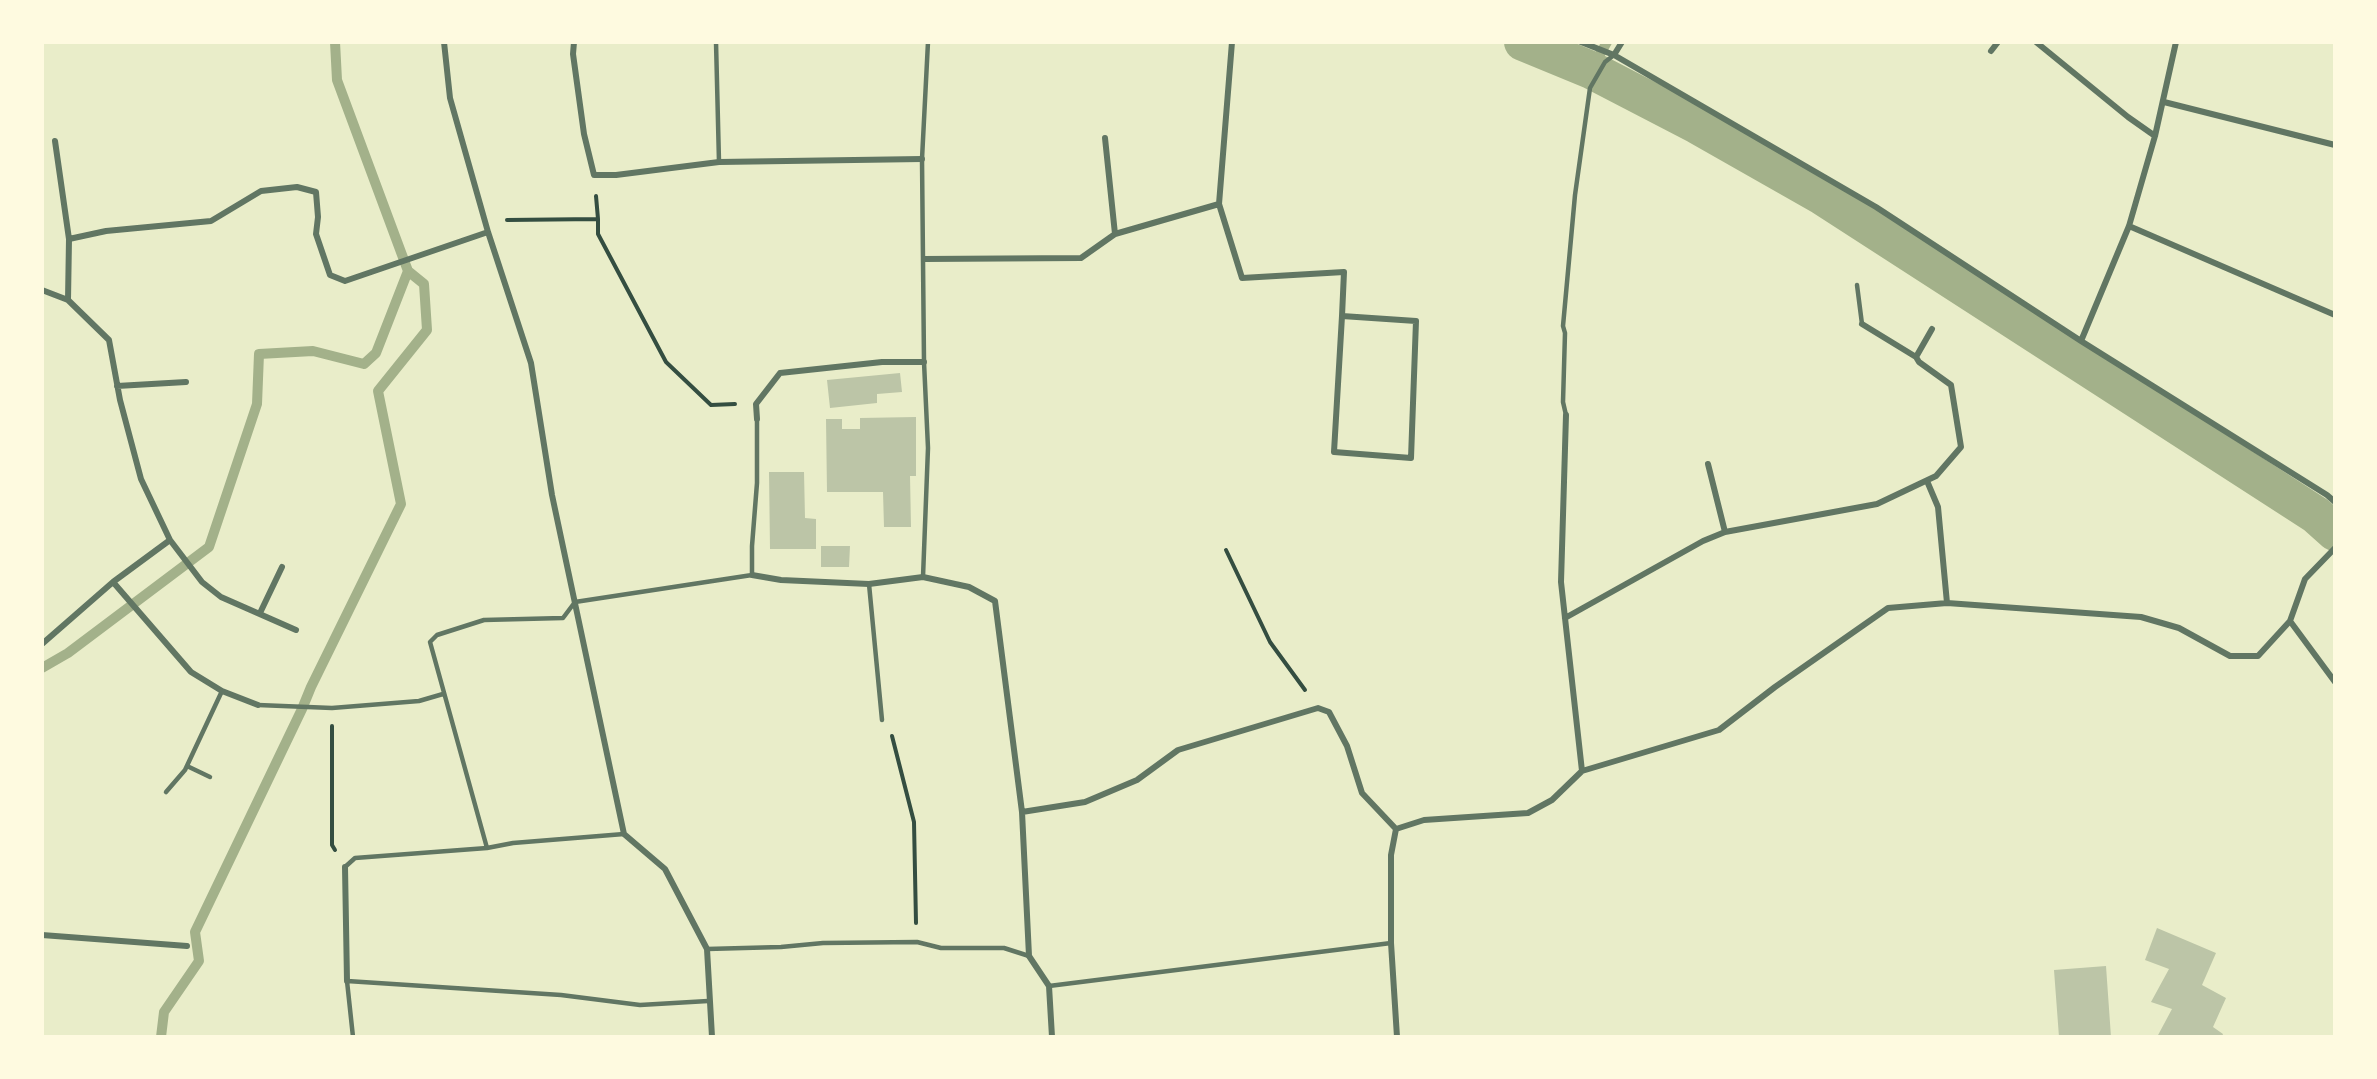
<!DOCTYPE html>
<html>
<head>
<meta charset="utf-8">
<style>
	body { margin:0 }
	#map { position:relative; width:2377px; height:1079px; overflow:hidden; background:#e9edc9; font-family:"DejaVu Sans",sans-serif }
	canvas { display:block }
	.frame { position:absolute; inset:0; border:44px solid #fefae0; pointer-events:none }
</style>
</head>
<body>
<div id="map">
<canvas width="2377" height="1079"></canvas>
<div class="frame"></div>
</div>
<script>
const g = document.querySelector('canvas').getContext('2d');
g.lineJoin = 'round';
function shape(rows) {
  const path = new Path2D();
  for (const r of rows) {
    path.moveTo(r[0], r[1]);
    for (let i = 2; i < r.length; i += 2) path.lineTo(r[i], r[i + 1]);
  }
  return path;
}
function trace(path, color, width, dash) {
  g.strokeStyle = color;
  g.lineWidth = width;
  g.lineCap = dash ? 'butt' : 'round';
  g.setLineDash(dash || []);
  g.stroke(path);
}
function fill(path, color) {
  g.fillStyle = color;
  g.fill(path, 'evenodd');
}
const stream = shape([
	[1591,70,1607,42],
	[42,668,68,653,209,547,257,404,259,354,313,351,364,364,376,353,408,271],
	[161,1037,164,1012,199,961,195,932,302,709,311,687,401,504,378,391,427,330,424,284,408,271,337,80,335,42]
]);
const canal = shape([
	[1523,42,1591,70,1697,125,1822,196,2316,515,2335,532]
]);
const building = shape([
	[900,373,902,392,877,394,877,403,830,408,827,380],
	[916,417,916,476,910,476,911,527,884,527,883,492,827,492,826,419,842,419,842,429,860,429,860,418],
	[769,472,804,472,805,518,816,519,816,549,770,549],
	[821,546,850,546,849,567,821,567],
	[2157,928,2216,953,2202,985,2226,998,2213,1027,2223,1034,2222,1037,2157,1037,2172,1009,2151,1002,2169,969,2145,960],
	[2106,966,2111,1037,2059,1037,2054,970]
]);
const path = shape([
	[596,196,598,219],
	[507,220,598,219,598,234,666,362,711,405,735,404],
	[1226,550,1270,642,1305,690],
	[332,726,332,845,335,850],
	[892,736,914,822,916,923]
]);
const service = shape([
	[716,42,719,162],
	[1857,285,1862,324],
	[1566,415,1563,402,1565,333,1563,326,1575,195,1590,88,1605,62,1614,55],
	[923,577,928,448,924,362,922,159,928,42],
	[869,584,882,720],
	[258,705,332,708,419,701,443,694],
	[187,766,210,777],
	[166,792,185,770,222,691],
	[487,848,430,642,437,635,484,620,563,618,575,602,752,575,752,546,757,483,757,419],
	[345,867,355,858,487,848,513,843,624,834],
	[707,949,781,947,823,943,917,942,941,948,1004,948,1029,956],
	[1049,986,1391,943],
	[353,1037,347,981,561,995,640,1005,708,1001]
]);
const minor = shape([
	[444,42,450,98,488,232,531,363,552,495,624,834,665,869,707,949,712,1037],
	[574,42,573,54,584,134,594,175,616,175,719,162,922,159],
	[1232,42,1219,204,1242,278,1344,272,1342,316,1334,452,1411,458,1416,321,1342,316],
	[1581,42,1614,55,1876,207,2081,341,2327,495,2335,502],
	[2036,42,2128,117,2155,136],
	[1991,51,1998,42],
	[1614,55,1622,42],
	[2164,102,2335,145],
	[1105,138,1115,234],
	[2129,226,2335,315],
	[69,239,106,231,211,221,261,191,297,187,316,192,318,217,316,234,330,275,345,281,488,232],
	[924,259,1081,258,1115,234,1219,204],
	[42,290,68,300,69,239,55,141],
	[68,300,109,340,120,400,141,479,170,540,202,582,221,597,296,630],
	[2081,341,2129,226,2155,136,2176,42],
	[1916,357,1932,329],
	[117,386,186,382],
	[1566,415,1561,582,1582,771],
	[757,419,756,404,780,373,882,362,924,362],
	[1708,464,1725,532],
	[1927,481,1938,507,1947,603],
	[752,575,781,580,869,584,923,577,969,587,995,601,1022,812,1029,956,1049,986,1052,1037],
	[113,582,191,672,222,691,258,705],
	[260,613,282,567],
	[1565,618,1703,541,1725,532,1877,504,1936,476,1961,447,1951,385,1919,362,1916,357,1862,324],
	[2290,621,2335,682],
	[42,644,113,582,170,540],
	[1022,812,1085,802,1137,780,1178,750,1318,708,1329,712,1347,746,1362,793,1396,829],
	[345,867,347,981],
	[42,935,187,946],
	[1397,1037,1391,943,1391,855,1396,829,1424,820,1528,813,1552,800,1582,771,1719,730,1775,687,1888,608,1947,603,2141,617,2179,628,2230,656,2258,656,2290,621,2305,579,2335,548]
]);
trace(stream, '#a3b18a', 10);
trace(canal, '#a3b18a', 38);
fill(building, '#bcc5a7');
trace(path, '#344e41', 4);
trace(service, '#617663', 4.5);
trace(minor, '#617663', 6);
</script>
</body>
</html>
